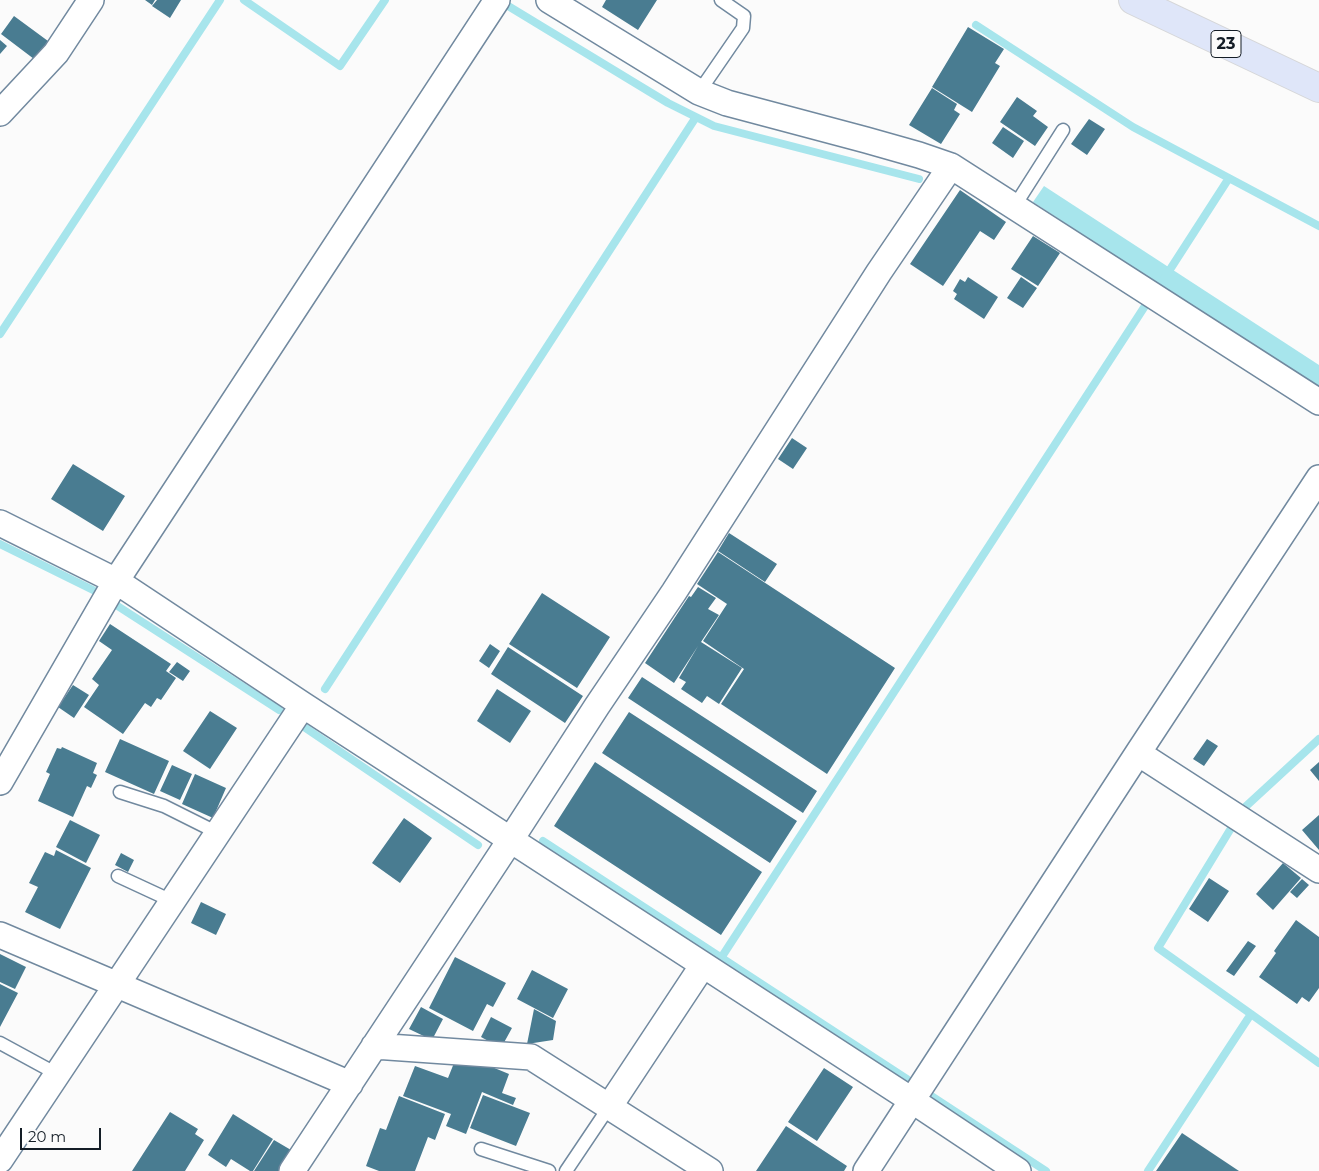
<!DOCTYPE html>
<html>
<head>
<meta charset="utf-8">
<style>
	body { margin:0 }
	#map { position:relative; width:1319px; height:1171px; overflow:hidden; background:#fbfbfb; font-family:Montserrat,sans-serif }
	canvas { display:block }
	.scale { position:absolute; left:20px; top:1128px; width:81px; height:22px; box-sizing:border-box; border:2px solid #141d26; border-top:0; padding-left:6px; font-size:15px; line-height:18px; white-space:nowrap; color:#141d26; -webkit-text-stroke:4px #fbfbfb; paint-order:stroke }
</style>
</head>
<body>
<div id="map">
<canvas width="1319" height="1171"></canvas>
<div class="scale">20 m</div>
</div>
<script>
const g = document.querySelector('canvas').getContext('2d');
g.lineJoin = 'round';
function fill(path, color) {
  g.fillStyle = color;
  g.fill(path, 'evenodd');
}
function shape(rows) {
  const path = new Path2D();
  for (const r of rows) {
    path.moveTo(r[0], r[1]);
    for (let i = 2; i < r.length; i += 2) path.lineTo(r[i], r[i + 1]);
  }
  return path;
}
function trace(path, color, width, dash) {
  g.strokeStyle = color;
  g.lineWidth = width;
  g.lineCap = dash ? 'butt' : 'round';
  g.setLineDash(dash || []);
  g.stroke(path);
}
function write(font, color, halo, rows, align = 'center') {
  g.font = font + ' Montserrat,sans-serif';
  g.lineWidth = 5;
  g.setLineDash([]);
  g.textBaseline = 'middle';
  g.strokeStyle = halo;
  g.fillStyle = color;
  for (const [text, x, y, turn = 0] of rows) {
    g.save();
    g.translate(x, y);
    g.rotate((+turn || 0) * Math.PI / 180);
    g.textAlign = isNaN(turn) ? turn : align;
    if (halo) g.strokeText(text, 0, 0);
    g.fillText(text, 0, 0);
    g.restore();
  }
}
const water = shape([
	[1044,186,1319,365,1319,389,1033,202]
]);
const stream = shape([
	[244,0,340,66,385,0],
	[500,1,668,103,714,126,919,179],
	[976,25,1133,127,1319,226],
	[1160,285,1229,178],
	[0,334,220,0],
	[0,544,93,590],
	[116,605,279,710],
	[325,689,696,117],
	[304,727,478,845],
	[1243,809,1319,739],
	[543,841,907,1079],
	[721,958,1145,306],
	[1251,1014,1319,1063],
	[930,1095,1046,1171],
	[1148,1171,1251,1014,1158,948,1233,825]
]);
const building = shape([
	[145,0,155,0,152,5],
	[157,0,181,0,170,18,152,6],
	[606,0,657,0,638,30,602,7],
	[14,16,48,41,34,59,1,34],
	[968,27,1004,49,995,63,1000,66,972,112,932,87],
	[0,40,7,46,0,54],
	[932,88,957,104,954,110,960,114,941,144,909,125],
	[1017,97,1037,111,1033,116,1048,127,1035,146,1000,122],
	[1089,119,1105,129,1087,155,1071,144],
	[1003,127,1024,141,1013,158,992,143],
	[960,190,1006,222,994,240,980,231,943,286,910,264],
	[1033,236,1060,253,1038,286,1011,269],
	[968,277,998,297,984,319,954,299,957,294,953,291,960,279,965,282],
	[1021,277,1037,288,1023,308,1007,298],
	[792,438,807,448,793,469,778,459],
	[73,464,125,496,103,531,51,499],
	[729,533,777,564,765,582,718,551],
	[718,552,895,668,827,774,721,704,744,669,703,641,727,604,697,584],
	[698,587,716,598,708,609,719,615,701,642,742,668,719,704,707,696,702,703,681,689,686,682,679,678,698,646,674,683,645,663,689,596,691,597],
	[542,593,610,637,577,688,509,644],
	[110,624,171,664,166,671,176,678,161,700,157,698,151,707,145,703,123,734,84,707,99,685,92,679,112,650,99,641],
	[490,644,500,651,489,668,479,661],
	[508,647,583,696,565,723,491,674],
	[177,662,190,671,183,681,169,672],
	[642,677,817,791,803,813,628,698],
	[73,685,89,695,74,718,58,707],
	[497,689,531,711,510,743,477,721],
	[210,711,237,728,210,769,183,751],
	[629,712,797,821,770,863,602,753],
	[120,739,169,761,154,794,105,772],
	[1207,739,1218,746,1204,766,1193,759],
	[62,747,97,763,93,773,97,775,91,788,87,786,73,817,38,801,50,774,46,772,57,748,61,749],
	[595,762,762,872,721,935,554,826],
	[1319,762,1319,781,1310,770],
	[172,765,192,774,180,800,160,791],
	[195,774,226,788,213,818,182,804],
	[1319,815,1319,850,1302,830],
	[404,818,432,838,400,883,372,863],
	[70,820,100,835,86,863,56,847],
	[56,850,91,868,60,929,25,912,38,887,29,883,45,852,54,856],
	[121,853,134,860,128,872,115,865],
	[1283,863,1301,878,1273,910,1256,894],
	[1209,878,1229,891,1208,922,1189,909],
	[1302,879,1309,885,1297,898,1290,892],
	[201,902,226,914,216,935,191,923],
	[1296,920,1319,937,1319,988,1309,1002,1302,997,1297,1004,1259,977,1276,953,1274,951],
	[1248,941,1256,946,1234,976,1226,971],
	[0,954,26,967,15,989,0,982],
	[455,957,506,983,493,1007,487,1004,473,1031,429,1008],
	[532,970,568,989,553,1018,517,999],
	[0,984,18,993,0,1027],
	[421,1007,443,1019,432,1040,409,1029],
	[534,1009,556,1021,553,1040,527,1044],
	[491,1017,512,1028,501,1048,481,1037],
	[454,1063,492,1067,509,1074,502,1093,516,1098,513,1105,482,1092,466,1134,446,1126,451,1114,403,1096,415,1066,448,1078],
	[824,1068,853,1087,817,1141,788,1122],
	[483,1095,530,1113,516,1146,470,1128],
	[399,1096,445,1114,435,1140,428,1137,415,1171,379,1171,366,1166,380,1128,386,1130],
	[170,1112,198,1129,195,1134,204,1140,185,1171,132,1171],
	[233,1114,273,1139,253,1171,250,1171,231,1159,226,1167,208,1155],
	[786,1126,847,1166,844,1171,756,1171],
	[1182,1133,1239,1171,1156,1171],
	[274,1140,291,1150,278,1171,254,1171]
]);
const lane = shape([
	[699,92,743,28,744,16,721,0],
	[1014,207,1063,130],
	[120,792,164,806,218,833],
	[118,876,172,901],
	[0,1043,57,1074],
	[481,1149,549,1171],
	[566,1171,609,1107]
]);
const street = shape([
	[549,0,699,92,727,103,866,140,919,155,951,166,1319,402],
	[0,113,56,53,91,0],
	[0,523,116,581,303,705,913,1101,1018,1171],
	[1138,753,1319,870],
	[0,782,116,581,497,0],
	[0,935,350,1084],
	[374,1046,531,1057,710,1171],
	[609,1107,703,965],
	[0,1160,303,705],
	[292,1171,511,839,597,706,674,592,879,272,951,166],
	[866,1171,1138,753,1319,478]
]);
const primary = shape([
	[1133,0,1319,88]
]);
const shields = [
	[1226,44,30]
];
const shieldNames = [
	["23",1226,44]
];
fill(water, '#a7e5ec');
trace(stream, '#a7e5ec', 8);
fill(building, '#497c91');
trace(lane, '#71899f', 15);
trace(street, '#71899f', 28);
trace(primary, '#d5d6d8', 30);
trace(lane, '#fff', 12);
trace(street, '#fff', 25);
trace(primary, '#dfe6f9', 28);
for (const [x, y, w] of shields) {
  const box = new Path2D();
  box.roundRect(x - w / 2, y - 13.5, w, 27, 4);
  g.fillStyle = '#fbfbfb';
  g.fill(box);
  trace(box, '#141d26', 1);
}
write('bold 16px', '#141d26', null, shieldNames);
</script>
</body>
</html>
